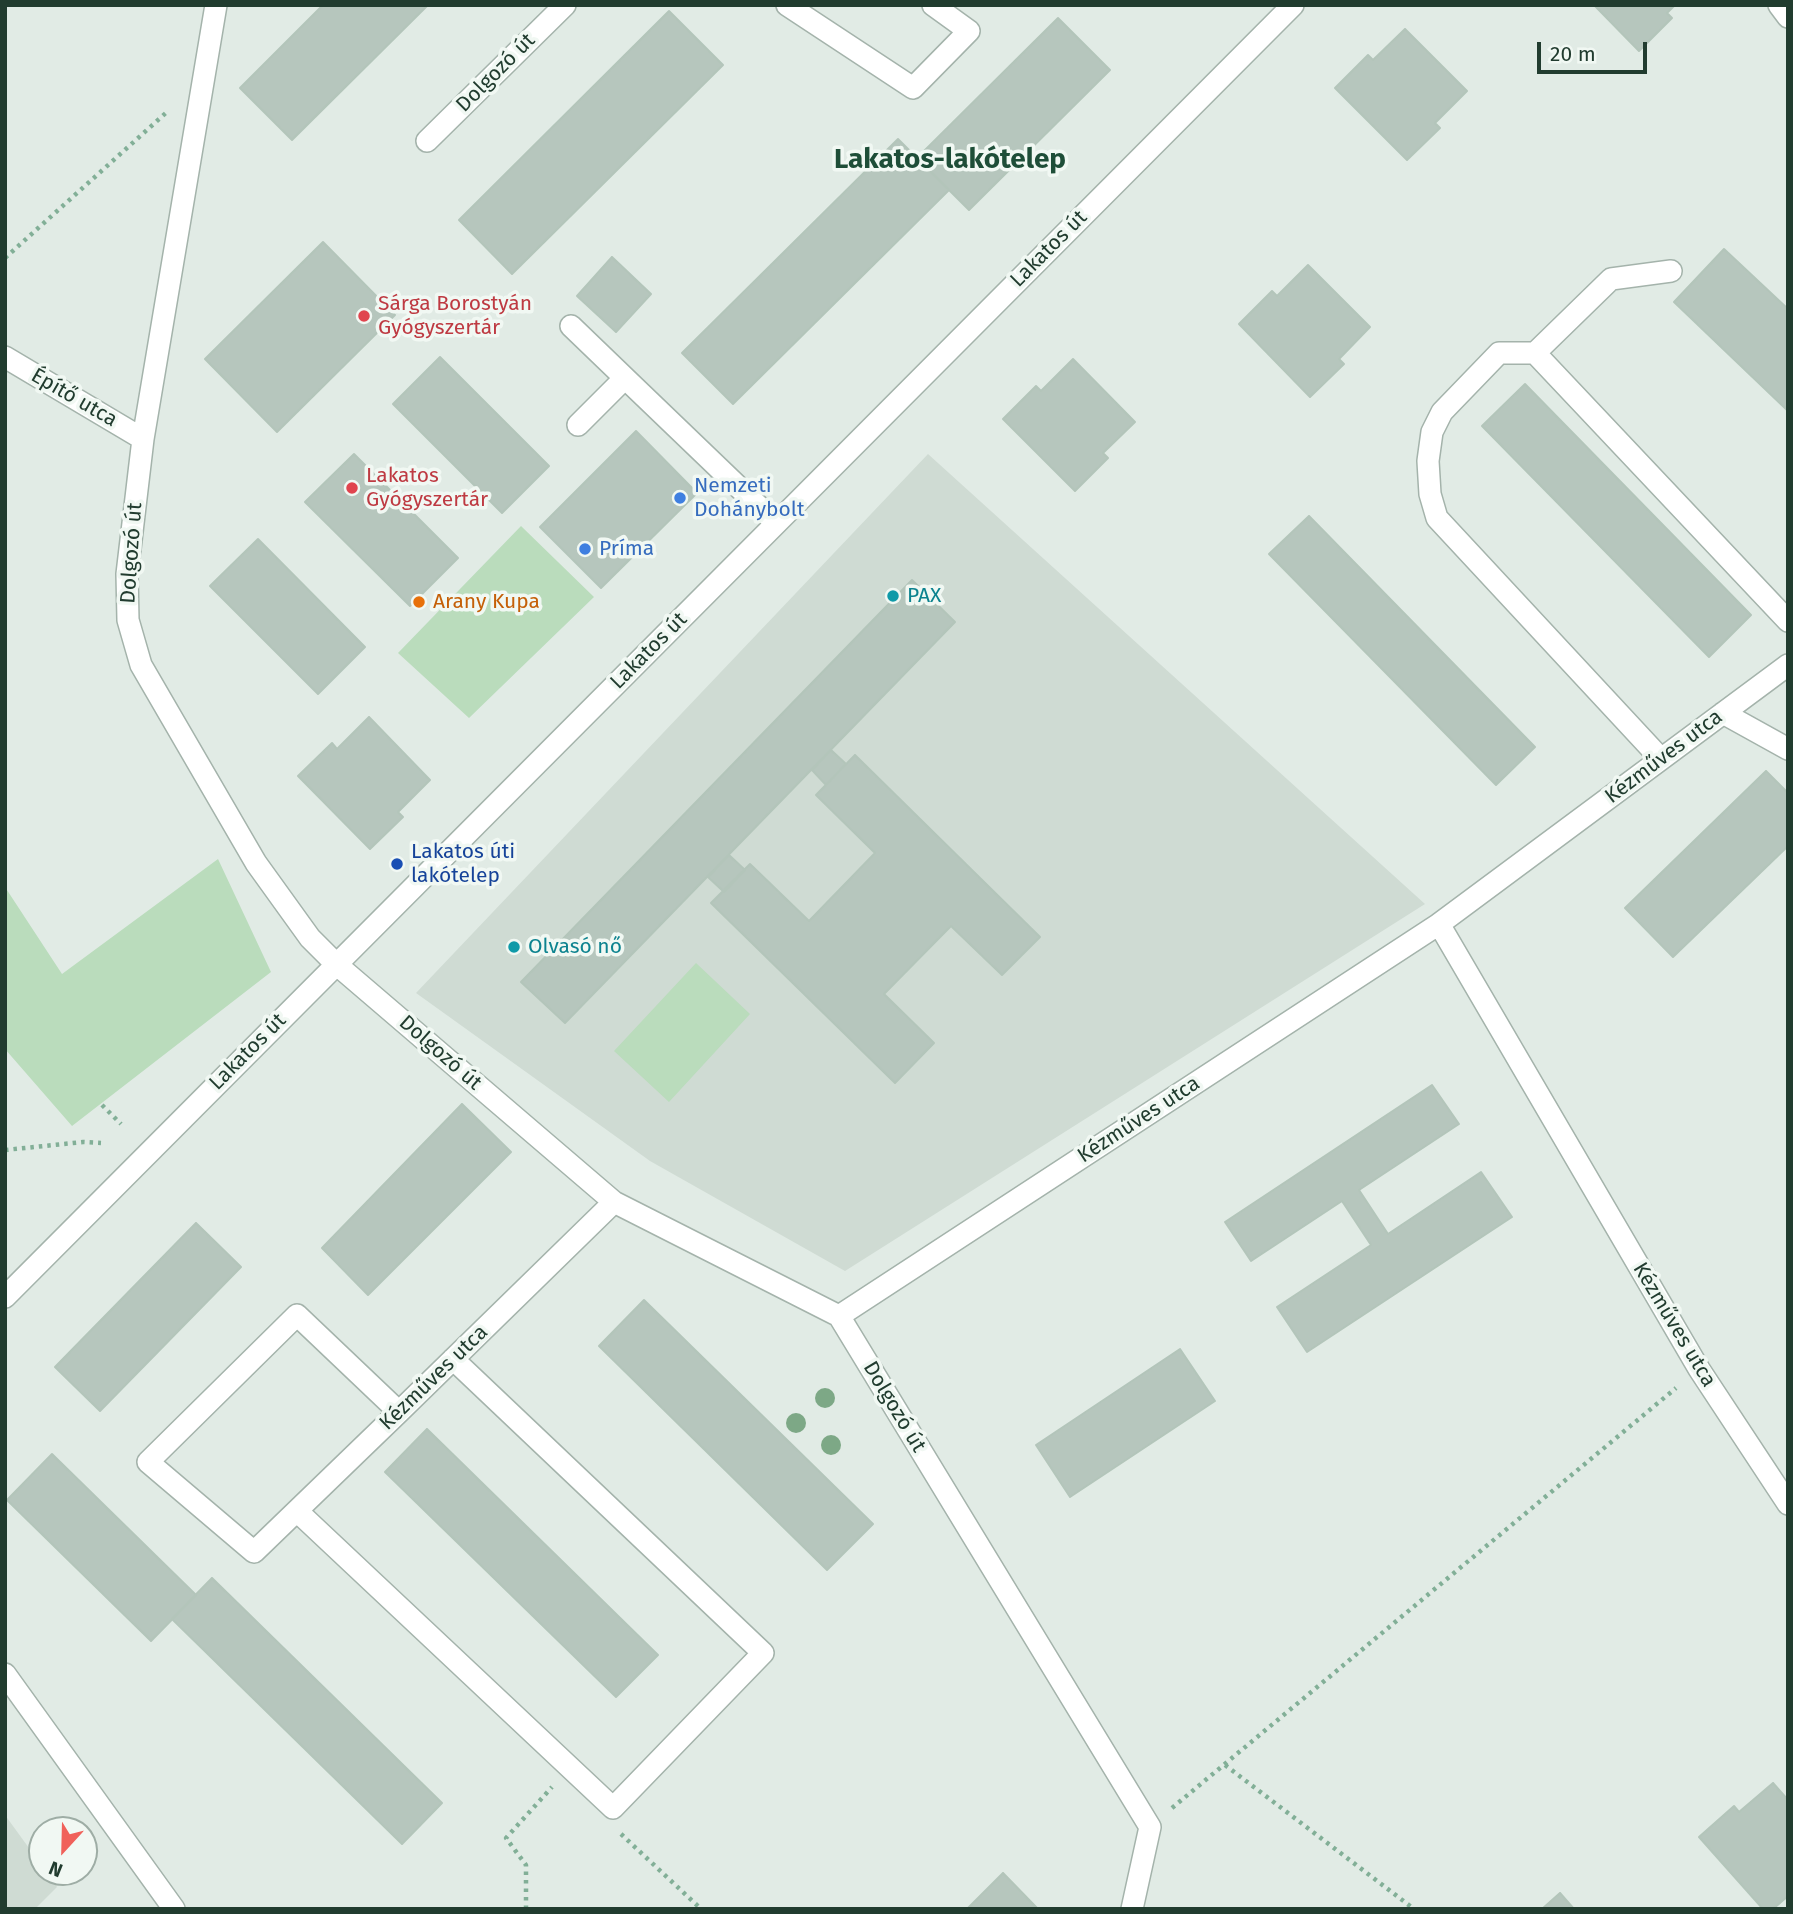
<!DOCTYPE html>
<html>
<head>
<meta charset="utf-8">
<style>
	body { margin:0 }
	#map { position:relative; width:1793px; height:1914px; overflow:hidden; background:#e1ebe5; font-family:"Fira Sans",sans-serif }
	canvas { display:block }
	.frame { position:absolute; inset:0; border:7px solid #213c2f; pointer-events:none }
	.north { position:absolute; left:28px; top:1816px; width:70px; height:70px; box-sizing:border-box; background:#f1f8f3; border:2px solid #9eada5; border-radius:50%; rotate:202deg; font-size:19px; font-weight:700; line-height:28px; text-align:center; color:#213c2f }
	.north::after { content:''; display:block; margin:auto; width:24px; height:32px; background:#f0615a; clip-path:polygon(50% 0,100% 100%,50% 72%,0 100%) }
	.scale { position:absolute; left:1537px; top:42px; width:110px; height:32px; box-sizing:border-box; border:4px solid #213c2f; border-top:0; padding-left:9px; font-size:21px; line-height:24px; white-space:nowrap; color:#213c2f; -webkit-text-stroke:5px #f1f8f3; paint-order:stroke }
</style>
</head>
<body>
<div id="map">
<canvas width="1793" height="1914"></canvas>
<div class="frame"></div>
<div class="north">N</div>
<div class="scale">20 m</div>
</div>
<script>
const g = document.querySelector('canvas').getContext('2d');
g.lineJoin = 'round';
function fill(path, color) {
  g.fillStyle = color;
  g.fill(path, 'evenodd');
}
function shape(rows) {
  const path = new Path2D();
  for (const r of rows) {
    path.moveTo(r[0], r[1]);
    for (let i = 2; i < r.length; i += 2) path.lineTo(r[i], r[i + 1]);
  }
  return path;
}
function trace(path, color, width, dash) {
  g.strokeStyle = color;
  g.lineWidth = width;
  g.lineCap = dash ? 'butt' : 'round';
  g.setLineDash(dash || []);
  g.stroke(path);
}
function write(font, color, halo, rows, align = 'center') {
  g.font = font + ' "Fira Sans",sans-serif';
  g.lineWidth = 7;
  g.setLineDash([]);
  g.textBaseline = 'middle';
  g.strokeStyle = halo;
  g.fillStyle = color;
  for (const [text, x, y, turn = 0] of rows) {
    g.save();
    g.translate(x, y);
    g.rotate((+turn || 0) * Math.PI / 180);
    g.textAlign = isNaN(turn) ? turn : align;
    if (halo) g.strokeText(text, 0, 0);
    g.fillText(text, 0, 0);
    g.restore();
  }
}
const built = shape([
	[928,454,1425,904,845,1271,650,1161,416,993],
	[5,1815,42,1866,42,1872,47,1872,57,1887,35,1909,5,1909]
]);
const green = shape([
	[521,526,594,597,469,718,398,653],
	[218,859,271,972,72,1126,5,1049,5,887,62,974],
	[696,963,750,1014,669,1102,614,1051]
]);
const building = shape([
	[323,5,428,5,292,140,240,88,323,5],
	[1594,5,1675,5,1667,13,1672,18,1639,51,1594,5],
	[669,11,723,65,512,274,459,220,669,11],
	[1058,18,1110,70,969,210,917,158,1058,18],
	[1405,29,1467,91,1435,123,1440,128,1407,160,1335,88,1368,55,1373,60,1405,29],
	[898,139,949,190,733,404,682,353,898,139],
	[323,242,395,315,277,432,205,359,323,242],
	[1724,249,1788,309,1788,411,1674,302,1724,249],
	[612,257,651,294,616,332,577,296,612,257],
	[1308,265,1370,327,1339,359,1344,364,1310,397,1239,324,1272,291,1277,296,1308,265],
	[440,357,549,466,502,513,393,404,440,357],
	[1073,359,1135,422,1103,453,1108,458,1075,491,1003,419,1036,386,1041,391,1073,359],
	[1525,384,1751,615,1709,657,1482,426,1525,384],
	[636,431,697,493,601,588,540,527,636,431],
	[354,454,458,558,410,606,305,502,354,454],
	[1309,516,1535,747,1496,785,1269,554,1309,516],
	[258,539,365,647,318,694,210,586,258,539],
	[912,580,955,622,565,1023,521,982,912,580],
	[369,717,430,780,398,812,403,817,370,849,298,776,332,743,337,749,369,717],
	[831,750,846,764,826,785,812,770,831,750],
	[855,755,1040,937,1002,975,951,926,884,994,934,1043,895,1083,711,903,750,864,809,921,875,853,816,795,855,755],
	[1766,771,1788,793,1788,846,1673,957,1625,908,1766,771],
	[729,855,745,870,724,892,708,877,729,855],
	[1432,1085,1459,1124,1359,1190,1388,1234,1481,1172,1512,1217,1307,1352,1277,1307,1371,1245,1342,1201,1251,1261,1225,1222,1432,1085],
	[462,1104,511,1152,368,1295,322,1248,462,1104],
	[196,1223,241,1267,100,1411,55,1367,196,1223],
	[644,1300,873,1524,827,1570,599,1346,644,1300],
	[1180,1349,1215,1401,1070,1497,1036,1445,1180,1349],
	[427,1429,658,1655,616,1697,385,1472,427,1429],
	[52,1454,196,1595,151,1641,7,1500,52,1454],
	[212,1578,442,1803,402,1844,172,1619,212,1578],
	[1773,1783,1788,1800,1788,1896,1773,1909,1763,1909,1699,1837,1734,1806,1739,1812,1773,1783],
	[1003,1873,1038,1909,967,1909,1003,1873],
	[1560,1893,1574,1909,1542,1909,1560,1893]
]);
const path = shape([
	[5,258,168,111],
	[102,1105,121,1124],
	[5,1150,83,1142,101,1143],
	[1225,1765,1414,1909],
	[1172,1808,1676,1388],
	[621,1834,701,1909],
	[526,1909,526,1865,506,1838,552,1787]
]);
const minor = shape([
	[216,5,143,439,127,574,128,620,141,665,256,863,310,938,336,964,614,1202,839,1316,1150,1827,1132,1909],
	[787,5,913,88,969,31,933,5],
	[1779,5,1788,17],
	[427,141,565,5],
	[571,326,625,378],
	[1535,353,1611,279,1671,271],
	[5,357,143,439],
	[578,425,625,378,776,523],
	[1723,713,1788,749],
	[1661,759,1437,518,1430,494,1428,461,1432,432,1442,412,1499,353,1535,353,1788,621],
	[1439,924,1788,665],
	[5,1297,1293,5],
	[839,1316,1439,924,1699,1369,1788,1504],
	[399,1412,297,1315,148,1462,254,1552,399,1412,614,1202],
	[297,1511,613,1808,763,1653,453,1359],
	[5,1674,174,1909]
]);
const trees = [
	[825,1398],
	[796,1423],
	[831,1445]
];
const markers = [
	[364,316,7,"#e0444e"],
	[352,488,7,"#e0444e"],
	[680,498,7,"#3f7fe0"],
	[585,549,7,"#3f7fe0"],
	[893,596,7,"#0f9aa8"],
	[419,602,7,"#e8710a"],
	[397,864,7,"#1a4fb4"],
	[514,947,7,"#0f9aa8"]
];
const streetNames = [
	["Dolgozó út",496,73,-45],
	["Lakatos út",1049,249,-45],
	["Építő utca",74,398,30],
	["Dolgozó út",132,553,-86],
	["Lakatos út",649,651,-45],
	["Kézműves utca",1664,757,-37],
	["Lakatos út",248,1052,-45],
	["Dolgozó út",440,1053,41],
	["Kézműves utca",1139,1120,-33],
	["Kézműves utca",1674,1325,59],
	["Kézműves utca",434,1378,-44],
	["Dolgozó út",894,1407,59]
];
const healthNames = [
	["Sárga Borostyán",378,304],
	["Gyógyszertár",378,328],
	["Lakatos",366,476],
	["Gyógyszertár",366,500]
];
const shopNames = [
	["Nemzeti",694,486],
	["Dohánybolt",694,510],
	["Príma",599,549]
];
const cultureNames = [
	["PAX",907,596],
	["Olvasó nő",528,947]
];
const foodNames = [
	["Arany Kupa",433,602]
];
const transitNames = [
	["Lakatos úti",411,852],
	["lakótelep",411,876]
];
const districtNames = [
	["Lakatos-lakótelep",950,160]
];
fill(built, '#cfdbd3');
fill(green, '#badcbc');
fill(building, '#b6c6bd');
trace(building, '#b3c5ba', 2);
trace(minor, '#a4b3ab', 24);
trace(path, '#82af97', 4.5, [3.5, 5]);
trace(minor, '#fff', 21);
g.fillStyle = '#7da886';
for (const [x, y] of trees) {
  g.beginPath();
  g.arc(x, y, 10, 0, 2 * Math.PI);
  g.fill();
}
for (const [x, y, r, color] of markers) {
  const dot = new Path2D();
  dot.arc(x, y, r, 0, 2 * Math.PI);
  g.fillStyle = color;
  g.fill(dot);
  trace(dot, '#f1f8f3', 2.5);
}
write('21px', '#213c2f', '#f1f8f3', streetNames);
write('21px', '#be3a42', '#f1f8f3', healthNames, 'left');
write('21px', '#366cbe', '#f1f8f3', shopNames, 'left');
write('21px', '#0d838f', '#f1f8f3', cultureNames, 'left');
write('21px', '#c56008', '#f1f8f3', foodNames, 'left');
write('21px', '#164399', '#f1f8f3', transitNames, 'left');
write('bold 28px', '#1e4e38', '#f1f8f3', districtNames);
</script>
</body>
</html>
